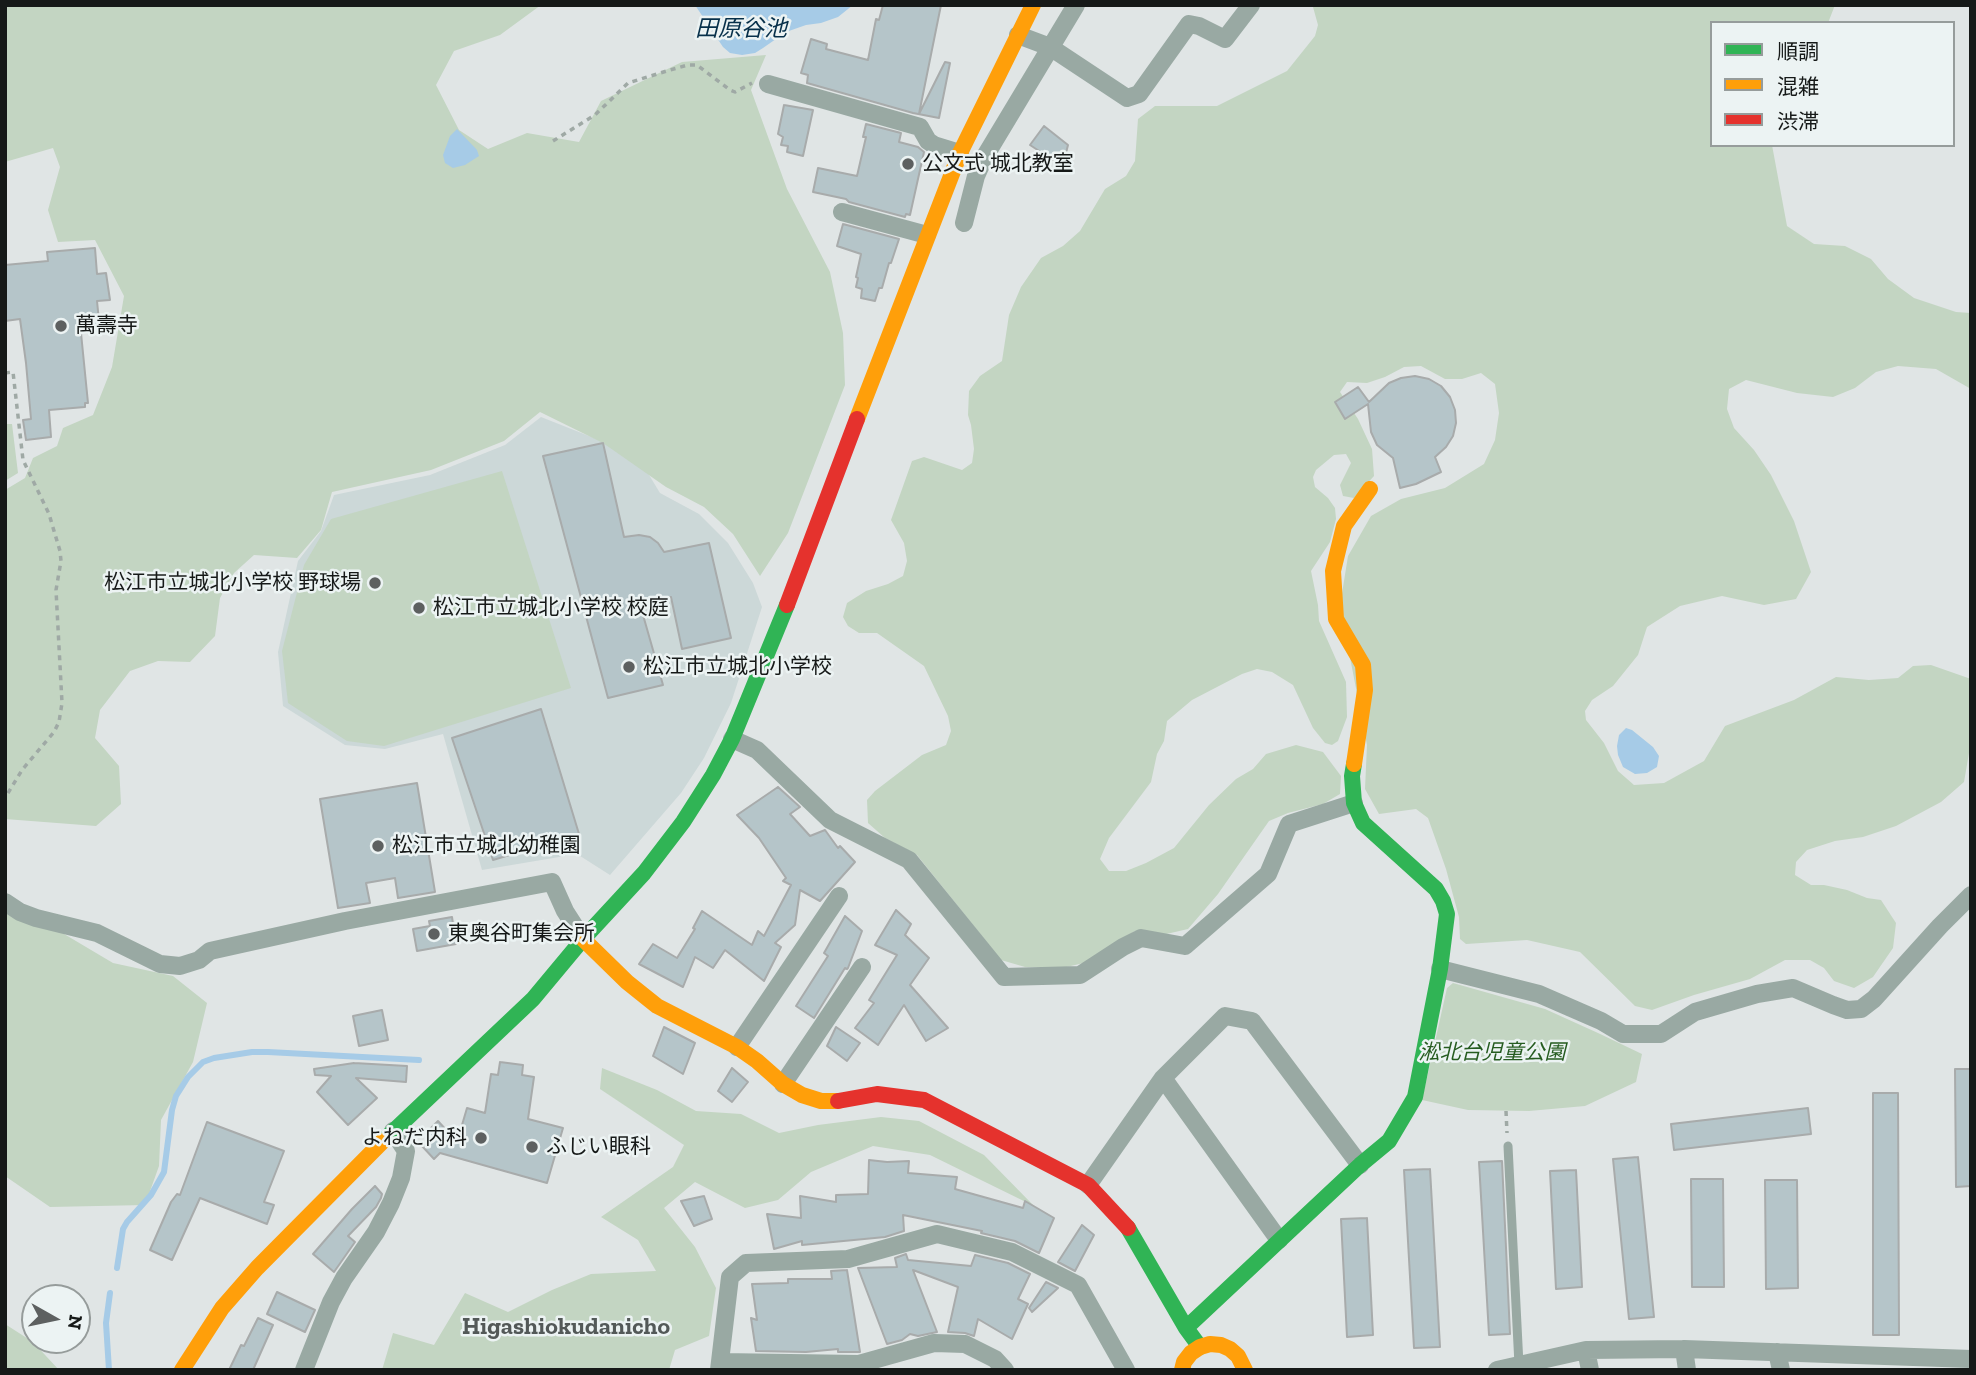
<!DOCTYPE html>
<html>
<head>
<meta charset="utf-8">
<style>
	body { margin:0 }
	#map { position:relative; width:1976px; height:1375px; overflow:hidden; background:#e0e5e5; font-family:"Zilla Slab","Noto Sans JP",serif }
	canvas { display:block }
	.frame { position:absolute; inset:0; border:7px solid #161918; pointer-events:none }
	.legend { position:absolute; left:1710px; top:21px; width:245px; height:126px; box-sizing:border-box; background:#ecf3f3; border:2px solid #969c9b; margin:0; padding:9px 12px; list-style:none; font-size:21px; color:#161918 }
	.legend li { display:flex; align-items:center; gap:14px; height:35px }
	.legend b { width:35px; border:2px solid #969c9b }
	.north { position:absolute; left:21px; top:1284px; width:70px; height:70px; box-sizing:border-box; background:#ecf3f3; border:2px solid #969c9b; border-radius:50%; rotate:99deg; font-size:19px; font-weight:700; line-height:28px; text-align:center; color:#161918 }
	.north::after { content:''; display:block; margin:auto; width:24px; height:32px; background:#5d6060; clip-path:polygon(50% 0,100% 100%,50% 72%,0 100%) }
</style>
</head>
<body>
<div id="map">
<canvas width="1976" height="1375"></canvas>
<div class="frame"></div>
<ul class="legend">
<li><b style="height:9px;background:#30b455"></b>順調</li>
<li><b style="height:9px;background:#ff9f0a"></b>混雑</li>
<li><b style="height:9px;background:#e5322d"></b>渋滞</li>
</ul>
<div class="north">N</div>
</div>
<script>
const g = document.querySelector('canvas').getContext('2d');
g.lineJoin = 'round';
function fill(path, color) {
  g.fillStyle = color;
  g.fill(path, 'evenodd');
}
function shape(rows) {
  const path = new Path2D();
  for (const r of rows) {
    path.moveTo(r[0], r[1]);
    for (let i = 2; i < r.length; i += 2) path.lineTo(r[i], r[i + 1]);
  }
  return path;
}
function trace(path, color, width, dash) {
  g.strokeStyle = color;
  g.lineWidth = width;
  g.lineCap = dash ? 'butt' : 'round';
  g.setLineDash(dash || []);
  g.stroke(path);
}
function write(font, color, halo, rows, align = 'center') {
  g.font = font + ' "Zilla Slab","Noto Sans JP",serif';
  g.lineWidth = 5;
  g.setLineDash([]);
  g.textBaseline = 'middle';
  g.strokeStyle = halo;
  g.fillStyle = color;
  for (const [text, x, y, turn = 0] of rows) {
    g.save();
    g.translate(x, y);
    g.rotate((+turn || 0) * Math.PI / 180);
    g.textAlign = isNaN(turn) ? turn : align;
    if (halo) g.strokeText(text, 0, 0);
    g.fillText(text, 0, 0);
    g.restore();
  }
}
const built = shape([
	[541,417,637,455,660,493,699,514,728,543,753,583,762,607,731,703,704,758,681,793,610,875,577,854,482,870,443,734,385,749,345,745,283,706,278,652,298,561,321,531,334,495,430,475,505,445]
]);
const green = shape([
	[5,5,541,5,500,35,454,51,436,85,459,130,488,149,527,133,579,142,601,101,682,62,766,55,751,90,787,189,830,272,843,333,845,385,788,533,760,576,733,534,704,507,666,487,603,443,540,412,504,441,431,470,332,492,321,530,297,558,254,555,234,573,220,598,215,636,190,662,158,661,130,671,100,710,95,738,119,766,121,804,96,826,5,819,5,490,25,478,33,458,57,446,63,428,93,415,112,367,124,296,95,240,58,242,48,210,60,167,53,148,5,162],
	[1315,5,1835,5,1828,23,1712,23,1712,145,1772,145,1787,226,1814,244,1845,246,1871,259,1888,279,1914,298,1956,312,1971,313,1971,389,1936,369,1898,366,1876,372,1855,388,1833,397,1797,393,1746,380,1729,389,1727,409,1734,428,1754,450,1771,475,1794,521,1811,572,1796,599,1764,605,1722,596,1680,606,1647,627,1638,655,1613,686,1592,700,1585,711,1586,720,1604,743,1618,771,1634,785,1664,783,1704,761,1725,726,1794,700,1836,677,1869,680,1898,678,1913,666,1931,665,1971,679,1971,750,1969,753,1964,782,1941,802,1896,826,1863,837,1835,841,1807,850,1796,862,1795,875,1811,885,1824,885,1847,890,1867,898,1881,900,1896,923,1893,948,1873,977,1854,988,1834,981,1824,968,1810,960,1785,960,1750,979,1694,995,1652,1010,1635,1006,1580,952,1527,940,1466,944,1460,939,1459,917,1446,869,1428,818,1416,809,1379,814,1365,789,1367,745,1340,606,1348,556,1371,516,1401,499,1445,488,1484,464,1495,440,1499,413,1495,384,1481,373,1462,379,1445,379,1421,366,1404,367,1385,377,1367,383,1347,382,1340,392,1358,419,1372,449,1374,476,1354,498,1343,496,1340,485,1351,463,1346,454,1334,455,1316,470,1313,477,1315,487,1328,498,1335,508,1336,519,1330,542,1311,571,1318,605,1319,621,1346,682,1347,717,1338,741,1332,745,1325,743,1313,728,1293,685,1272,672,1257,669,1242,674,1192,700,1167,721,1164,741,1157,754,1151,782,1109,838,1100,859,1109,871,1126,871,1146,863,1174,848,1209,805,1236,779,1253,769,1266,754,1296,745,1323,752,1341,776,1340,794,1323,804,1288,813,1269,821,1218,894,1188,929,1162,935,1135,931,1088,962,1062,968,1025,967,1001,960,917,855,885,838,868,823,867,800,875,791,922,755,946,745,951,731,948,716,924,666,877,633,859,633,848,626,843,617,847,603,866,591,888,584,903,576,907,561,904,543,891,520,912,461,924,457,962,470,972,463,974,449,971,425,968,415,969,391,980,376,1002,361,1009,315,1021,287,1041,258,1063,246,1080,231,1105,189,1126,176,1135,161,1138,119,1155,106,1217,106,1287,71,1315,36,1318,25,1313,7],
	[5,424,12,424,18,473,5,481],
	[502,471,571,688,384,746,347,741,288,703,282,651,304,565,331,519],
	[5,904,54,928,113,963,173,976,207,1003,193,1062,161,1120,159,1166,145,1205,50,1207,5,1176],
	[1453,983,1545,1009,1598,1033,1642,1054,1636,1082,1585,1106,1529,1111,1468,1110,1422,1100,1447,988],
	[602,1068,657,1090,696,1111,741,1114,779,1133,818,1125,881,1117,919,1121,984,1155,1034,1206,930,1155,873,1146,811,1172,778,1200,745,1208,695,1182,664,1208,695,1247,716,1288,709,1336,675,1350,669,1370,382,1370,393,1333,434,1345,465,1293,508,1312,552,1290,591,1274,656,1271,638,1240,601,1217,673,1167,684,1145,600,1089],
	[5,1324,33,1342,59,1370,5,1370]
]);
const water = shape([
	[695,5,853,5,838,17,821,23,806,25,786,32,763,48,755,53,742,55,730,53,723,47],
	[457,129,477,150,479,156,465,165,453,168,445,163,443,155,450,136],
	[1626,728,1632,730,1653,747,1659,756,1657,767,1647,773,1635,774,1623,767,1618,755,1617,746,1619,735]
]);
const stream = shape([
	[117,1268,123,1229,127,1222,151,1195,164,1172,172,1110,176,1096,188,1077,203,1062,214,1058,252,1052,268,1052,419,1060],
	[109,1370,106,1323,110,1293]
]);
const building = shape([
	[883,5,941,5,919,114,945,62,950,63,939,118,913,113,807,83,808,75,801,73,811,39,827,44,826,49,868,60,876,19,879,20,883,5],
	[784,105,813,110,803,156,787,152,788,146,781,145,783,137,778,134,784,105],
	[866,124,901,133,899,142,918,147,924,152,910,215,906,214,905,217,849,202,846,199,813,192,818,168,857,176,866,137,863,137,866,124],
	[1044,126,1068,145,1066,153,1056,162,1030,145,1044,126],
	[843,224,899,239,891,263,889,263,882,288,879,288,875,301,861,298,862,289,856,287,858,278,856,277,861,254,837,246,843,224],
	[95,248,97,274,106,273,110,300,97,301,100,331,81,333,88,403,85,403,85,407,49,410,51,437,26,440,23,420,31,419,26,363,20,319,5,321,5,265,48,261,47,252,95,248],
	[1415,376,1429,379,1441,386,1450,397,1455,410,1456,423,1453,436,1446,447,1435,457,1441,472,1416,484,1400,488,1393,458,1377,445,1371,432,1368,404,1345,419,1335,402,1358,387,1369,402,1389,383,1401,378,1415,376],
	[603,443,624,537,639,535,650,537,658,543,664,552,709,543,731,638,682,649,671,597,639,601,663,685,608,698,543,456,603,443],
	[541,709,579,834,493,860,452,738,541,709],
	[417,783,435,892,398,898,395,878,366,883,370,903,338,908,320,799,417,783],
	[778,787,800,807,790,814,810,836,825,830,838,848,840,846,855,862,820,901,800,890,795,925,775,943,781,947,764,981,725,950,713,968,695,957,683,987,639,964,653,944,677,958,695,929,693,928,702,911,752,945,758,931,764,936,791,885,783,881,786,878,759,838,737,815,778,787],
	[896,910,911,924,905,935,929,958,910,985,948,1028,926,1041,904,1005,878,1045,855,1028,874,1003,869,1000,897,955,875,945,896,910],
	[845,916,862,931,848,968,847,969,845,968,814,1018,796,1006,828,956,824,953,845,916],
	[452,917,456,944,417,951,413,929,430,926,429,921,452,917],
	[382,1010,388,1040,359,1046,353,1016,382,1010],
	[664,1027,695,1043,683,1074,653,1056,664,1027],
	[836,1027,860,1043,847,1061,827,1046,836,1027],
	[500,1062,523,1065,522,1075,534,1077,528,1119,563,1128,547,1183,440,1153,434,1159,422,1146,431,1137,427,1132,438,1121,457,1142,467,1108,485,1113,491,1074,498,1075,500,1062],
	[354,1063,407,1066,406,1082,356,1078,377,1098,348,1125,317,1092,331,1076,315,1075,314,1069,354,1063],
	[732,1068,748,1082,732,1102,718,1091,732,1068],
	[1955,1069,1971,1069,1971,1186,1956,1187,1955,1069],
	[1873,1093,1898,1093,1899,1335,1873,1335,1873,1093],
	[1808,1108,1811,1134,1674,1150,1671,1124,1808,1108],
	[207,1122,284,1151,264,1202,274,1205,267,1224,200,1198,172,1260,150,1250,171,1202,177,1194,180,1195,207,1122],
	[1638,1157,1654,1317,1629,1319,1613,1159,1638,1157],
	[869,1160,887,1162,909,1161,908,1173,957,1177,955,1189,1023,1208,1025,1201,1054,1218,1039,1253,1015,1241,981,1233,982,1231,903,1215,904,1231,885,1237,802,1245,802,1241,774,1249,767,1214,801,1218,800,1196,836,1202,836,1195,868,1194,869,1160],
	[1502,1161,1510,1334,1489,1335,1479,1162,1502,1161],
	[1430,1169,1440,1347,1414,1348,1404,1170,1430,1169],
	[1576,1170,1582,1287,1556,1289,1550,1171,1576,1170],
	[1691,1179,1723,1179,1724,1287,1692,1287,1691,1179],
	[1765,1180,1797,1180,1798,1288,1766,1289,1765,1180],
	[375,1186,382,1194,381,1198,376,1207,348,1236,355,1242,334,1272,313,1254,352,1209,375,1186],
	[704,1196,712,1219,694,1226,681,1201,704,1196],
	[1367,1218,1373,1335,1347,1337,1341,1219,1367,1218],
	[1082,1225,1094,1235,1075,1271,1058,1262,1082,1225],
	[906,1254,908,1260,971,1266,975,1255,1008,1263,1030,1274,1018,1299,1028,1304,1012,1339,978,1319,974,1336,965,1333,948,1332,958,1287,913,1270,937,1332,918,1336,910,1334,902,1340,887,1344,858,1268,897,1267,895,1258,906,1254],
	[847,1270,860,1352,838,1352,838,1349,806,1352,756,1351,751,1318,757,1320,752,1284,788,1283,788,1279,832,1279,831,1271,847,1270],
	[1046,1282,1058,1288,1032,1312,1029,1308,1046,1282],
	[277,1292,315,1310,305,1332,267,1314,277,1292],
	[258,1318,273,1325,253,1370,229,1370,241,1345,244,1346,258,1318]
]);
const path = shape([
	[553,141,595,115,628,83,670,70,688,65,697,65,730,90,735,92,752,83],
	[5,373,13,372,23,460,49,514,60,551,61,561,56,590,62,703,59,722,54,732,22,770,5,798],
	[1506,1111,1507,1133]
]);
const lane = shape([
	[1508,1146,1519,1365]
]);
const street = shape([
	[1018,35,1050,47,1127,98,1139,94,1189,24,1199,26,1225,39,1251,5],
	[768,84,920,127,928,141,934,145,960,153],
	[842,212,927,235],
	[964,223,976,176,984,158,1076,5],
	[732,739,757,750,830,820,909,860,1004,977,1080,975,1123,947,1141,938,1185,946,1268,874,1289,824,1354,803],
	[5,902,20,912,36,918,97,933,160,964,180,966,199,960,210,951,345,921,552,882,565,911,583,939],
	[1440,969,1539,994,1601,1021,1623,1034,1661,1034,1695,1012,1757,994,1793,988,1833,1005,1847,1010,1861,1009,1874,999,1940,926,1971,895],
	[737,1047,839,896],
	[1163,1078,1279,1240],
	[783,1084,862,967],
	[1088,1185,1163,1078,1225,1016,1252,1021,1360,1165],
	[1684,1349,1687,1370],
	[1586,1350,1590,1370],
	[1777,1352,1781,1370],
	[720,1362,859,1364,934,1343,965,1344,995,1359,1005,1370],
	[304,1370,331,1302,344,1278,376,1232,391,1203,401,1178,406,1151,393,1131],
	[719,1370,730,1277,746,1263,848,1259,937,1234,1012,1252,1078,1285,1126,1370],
	[1497,1370,1586,1350,1684,1349,1971,1359]
]);
const fast = shape([
	[383,1141,533,999,583,939,644,873,683,822,713,775,732,739,787,605],
	[1128,1228,1186,1328,1200,1347],
	[1186,1328,1360,1165,1389,1141,1415,1097,1440,969,1447,914,1443,901,1436,889,1363,823,1354,803,1352,776,1354,764]
]);
const slow = shape([
	[857,419,960,153,1033,5],
	[1354,764,1365,690,1363,665,1336,619,1333,571,1344,526,1370,489],
	[583,939,627,982,657,1006,737,1047,757,1061,783,1084,802,1095,821,1101,838,1101],
	[182,1370,222,1308,257,1268,383,1141],
	[1182,1370,1184,1362,1191,1353,1200,1347,1210,1344,1221,1345,1230,1349,1238,1356,1245,1370]
]);
const jam = shape([
	[787,605,857,419],
	[838,1101,877,1094,924,1100,1088,1185,1128,1228]
]);
const markers = [
	[908,164,7,"#5d6060"],
	[61,326,7,"#5d6060"],
	[375,583,7,"#5d6060"],
	[419,608,7,"#5d6060"],
	[629,667,7,"#5d6060"],
	[378,846,7,"#5d6060"],
	[434,934,7,"#5d6060"],
	[481,1138,7,"#5d6060"],
	[532,1147,7,"#5d6060"]
];
const poiNames = [
	["公文式 城北教室",922,164],
	["萬壽寺",75,326],
	["松江市立城北小学校 野球場",361,583,"right"],
	["松江市立城北小学校 校庭",433,608],
	["松江市立城北小学校",643,667],
	["松江市立城北幼稚園",392,846],
	["東奥谷町集会所",448,934],
	["よねだ内科",467,1138,"right"],
	["ふじい眼科",546,1147]
];
const parkNames = [
	["淞北台児童公園",1492,1053]
];
const waterNames = [
	["田原谷池",741,29]
];
const quarterNames = [
	["Higashiokudanicho",566,1327]
];
fill(built, '#ccd8d8');
fill(green, '#c3d5c2');
fill(water, '#a6cbe7');
trace(stream, '#a6cbe7', 6);
fill(building, '#b5c5c9');
trace(building, '#a8abab', 2);
trace(path, '#9fa9a5', 3.5, [5, 5]);
trace(lane, '#99a9a3', 9);
trace(street, '#99a9a3', 18);
trace(fast, '#30b455', 16);
trace(slow, '#ff9f0a', 16);
trace(jam, '#e5322d', 16);
for (const [x, y, r, color] of markers) {
  const dot = new Path2D();
  dot.arc(x, y, r, 0, 2 * Math.PI);
  g.fillStyle = color;
  g.fill(dot);
  trace(dot, '#ecf3f3', 2.5);
}
write('21px', '#161918', '#ecf3f3', poiNames, 'left');
write('italic 21px', '#265c20', '#ecf3f3', parkNames);
write('italic 23px', '#07304a', '#ecf3f3', waterNames);
write('bold 24px', '#535958', '#ecf3f3', quarterNames);
</script>
</body>
</html>
